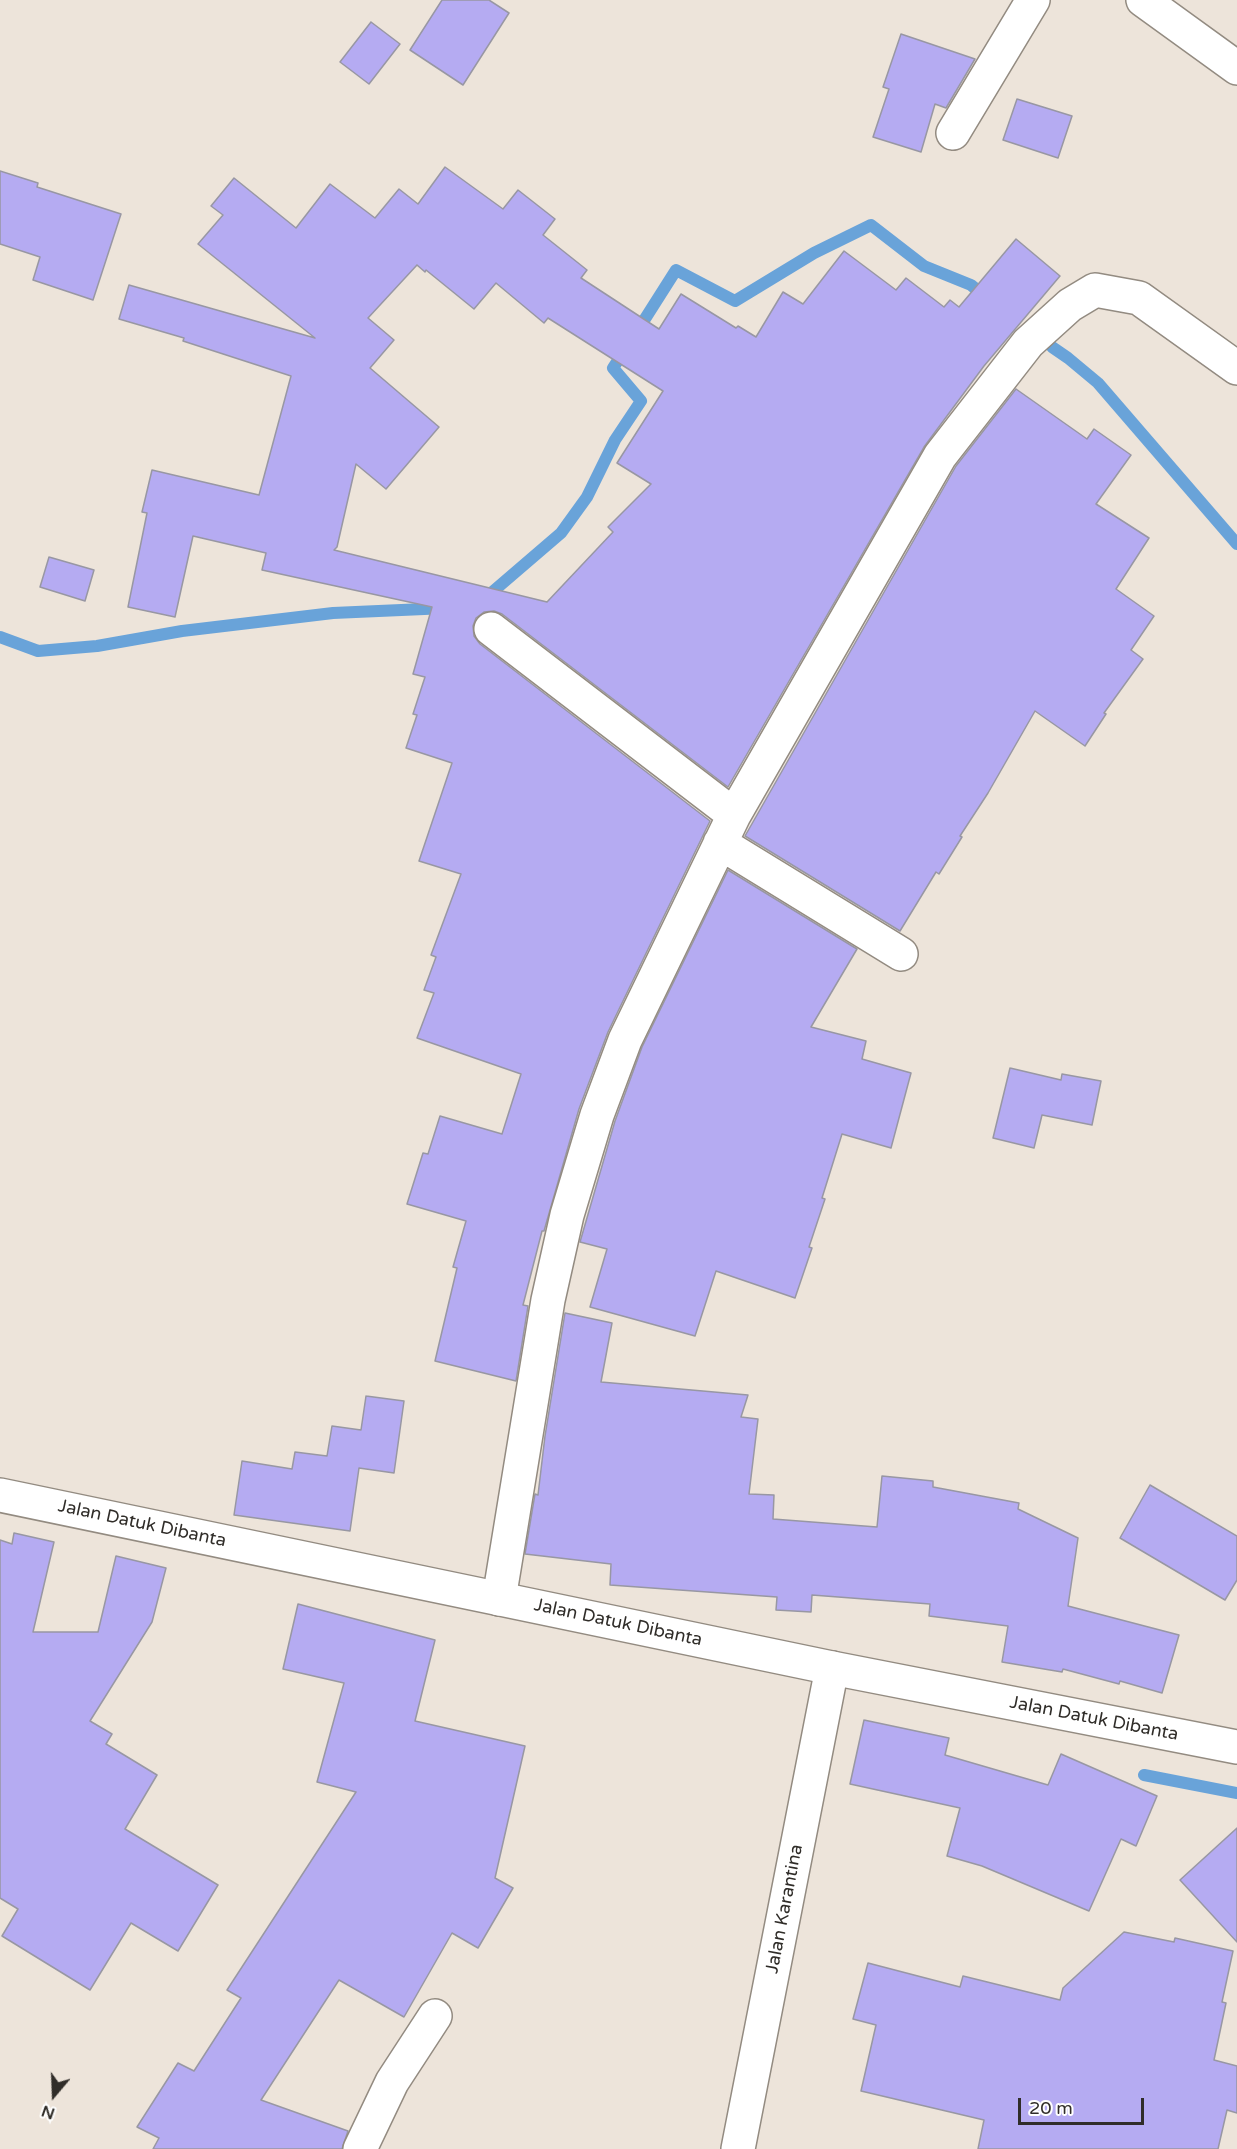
<!DOCTYPE html>
<html>
<head>
<meta charset="utf-8">
<style>
	body { margin:0 }
	#map { position:relative; width:1237px; height:2149px; overflow:hidden; background:#ede4da; font-family:"Varela Round",sans-serif }
	canvas { display:block }
	.north { position:absolute; left:24px; top:2065px; width:60px; height:60px; -webkit-text-stroke:4px #fff; paint-order:stroke; rotate:199deg; font-size:16px; font-weight:700; line-height:24px; text-align:center; color:#302d29 }
	.north::after { content:''; display:block; margin:auto; width:21px; height:27px; background:#302d29; clip-path:polygon(50% 0,100% 100%,50% 72%,0 100%) }
	.scale { position:absolute; left:1018px; top:2098px; width:126px; height:27px; box-sizing:border-box; border:3px solid #302d29; border-top:0; padding-left:8px; font-size:18px; line-height:21px; white-space:nowrap; color:#302d29; -webkit-text-stroke:4px #fff; paint-order:stroke }
</style>
</head>
<body>
<div id="map">
<canvas width="1237" height="2149"></canvas>
<div class="north">N</div>
<div class="scale">20 m</div>
</div>
<script>
const g = document.querySelector('canvas').getContext('2d');
g.lineJoin = 'round';
function shape(rows) {
  const path = new Path2D();
  for (const r of rows) {
    path.moveTo(r[0], r[1]);
    for (let i = 2; i < r.length; i += 2) path.lineTo(r[i], r[i + 1]);
  }
  return path;
}
function trace(path, color, width, dash) {
  g.strokeStyle = color;
  g.lineWidth = width;
  g.lineCap = dash ? 'butt' : 'round';
  g.setLineDash(dash || []);
  g.stroke(path);
}
function fill(path, color) {
  g.fillStyle = color;
  g.fill(path, 'evenodd');
}
function write(font, color, halo, rows, align = 'center') {
  g.font = font + ' "Varela Round",sans-serif';
  g.lineWidth = 5;
  g.setLineDash([]);
  g.textBaseline = 'middle';
  g.strokeStyle = halo;
  g.fillStyle = color;
  for (const [text, x, y, turn = 0] of rows) {
    g.save();
    g.translate(x, y);
    g.rotate((+turn || 0) * Math.PI / 180);
    g.textAlign = isNaN(turn) ? turn : align;
    if (halo) g.strokeText(text, 0, 0);
    g.fillText(text, 0, 0);
    g.restore();
  }
}
const stream = shape([
	[636,333,676,270,735,301,814,253,871,225,924,266,971,285,987,298],
	[1052,347,1068,358,1098,383,1237,544],
	[483,600,561,533,587,497,615,440,641,401,613,368,626,348],
	[0,637,38,651,97,646,182,631,333,613,447,608],
	[1144,1775,1237,1793]
]);
const building = shape([
	[442,0,489,0,509,13,463,85,410,50,442,0],
	[371,22,400,44,369,84,340,62,371,22],
	[901,34,975,59,946,108,935,104,921,152,873,137,889,89,883,87,901,34],
	[1017,99,1072,116,1058,158,1003,140,1017,99],
	[445,167,503,209,518,190,555,219,543,235,587,270,581,278,659,329,681,294,736,328,738,326,756,337,783,292,803,304,844,251,896,290,906,278,944,307,950,300,959,307,1016,239,1060,276,984,366,924,447,728,787,502,614,494,611,484,612,476,618,473,626,474,636,480,644,710,821,608,1032,579,1109,544,1231,542,1231,523,1305,528,1306,516,1381,435,1361,457,1268,453,1267,466,1221,407,1204,423,1153,428,1154,440,1116,502,1134,521,1074,417,1038,434,993,424,990,436,957,431,955,461,874,419,861,452,763,406,748,417,715,413,714,425,677,413,674,432,607,262,570,266,553,193,536,175,617,128,607,147,513,142,512,152,470,259,495,291,376,183,341,184,338,119,319,129,285,315,338,198,244,223,215,211,206,234,178,296,228,330,184,375,218,399,189,418,204,445,167],
	[417,265,425,272,426,270,474,309,496,283,544,323,548,318,663,391,617,463,651,484,608,527,613,532,547,602,334,550,337,547,356,464,386,489,439,427,370,368,394,340,368,318,417,265],
	[0,171,38,183,37,187,121,214,93,300,33,280,40,257,0,244,0,171],
	[1016,389,1087,439,1094,429,1131,455,1096,504,1149,538,1116,589,1154,616,1131,650,1143,659,1104,713,1106,714,1085,746,1035,711,988,793,960,836,962,837,939,874,936,872,900,931,745,836,956,466,1016,389],
	[49,557,94,570,85,601,40,587,49,557],
	[728,870,857,949,811,1027,866,1041,862,1059,911,1073,891,1148,842,1134,822,1198,825,1199,809,1247,812,1248,795,1298,716,1271,695,1336,590,1307,607,1249,580,1242,615,1121,642,1047,728,870],
	[1010,1068,1061,1080,1062,1074,1101,1081,1092,1125,1042,1115,1034,1148,993,1138,1010,1068],
	[565,1313,612,1323,601,1382,748,1395,741,1417,758,1419,749,1494,774,1495,773,1519,877,1527,882,1476,933,1481,933,1487,1019,1503,1018,1509,1078,1538,1068,1606,1179,1635,1162,1693,1120,1681,1119,1684,1063,1669,1062,1672,1002,1662,1008,1626,929,1616,930,1604,812,1595,811,1612,776,1610,777,1597,610,1585,611,1564,525,1554,535,1494,538,1495,545,1436,565,1313],
	[366,1396,404,1401,394,1473,359,1468,350,1531,234,1515,242,1461,292,1469,295,1452,327,1456,332,1426,361,1430,366,1396],
	[1150,1485,1237,1536,1237,1580,1225,1600,1120,1538,1150,1485],
	[14,1533,54,1542,33,1632,98,1632,116,1556,166,1568,152,1622,90,1721,112,1734,106,1744,157,1775,125,1829,218,1885,178,1951,131,1923,90,1990,2,1936,18,1909,0,1898,0,1540,12,1544,14,1533],
	[298,1604,435,1640,415,1721,525,1746,495,1878,513,1888,478,1948,452,1933,404,2017,339,1980,261,2100,348,2131,342,2149,153,2149,159,2138,137,2127,178,2063,194,2071,241,1998,227,1990,356,1792,317,1782,344,1683,283,1669,298,1604],
	[864,1720,949,1738,945,1755,1048,1785,1061,1754,1157,1796,1136,1846,1121,1839,1089,1911,982,1866,947,1856,960,1808,850,1784,864,1720],
	[1237,1828,1237,1942,1180,1880,1237,1828],
	[1124,1932,1174,1942,1175,1938,1233,1951,1222,2002,1226,2003,1214,2060,1237,2066,1237,2113,1227,2110,1218,2149,978,2149,984,2120,861,2091,876,2025,853,2019,868,1963,960,1987,963,1976,1060,2000,1063,1988,1124,1932]
]);
const minor = shape([
	[1143,0,1237,68],
	[953,133,1033,0],
	[491,629,734,815],
	[720,843,901,954],
	[499,1599,548,1300,567,1215,597,1115,625,1040,734,815,940,456,1028,343,1070,305,1095,290,1139,298,1237,368],
	[360,2149,392,2082,435,2016]
]);
const tertiary = shape([
	[738,2149,832,1668]
]);
const secondary = shape([
	[0,1495,832,1668,1237,1747]
]);
const streetNames = [
	["Jalan Datuk Dibanta",142,1524,12],
	["Jalan Datuk Dibanta",618,1623,12],
	["Jalan Datuk Dibanta",1094,1719,11],
	["Jalan Karantina",785,1909,-79]
];
trace(stream, '#69a3d9', 12);
fill(building, '#b5abf2');
trace(building, '#9897a3', 1.5);
trace(minor, '#938b81', 36);
trace(tertiary, '#938b81', 36);
trace(secondary, '#938b81', 36);
trace(minor, '#fff', 33);
trace(tertiary, '#fff', 33);
trace(secondary, '#fff', 33);
write('18px', '#302d29', '#fff', streetNames);
</script>
</body>
</html>
